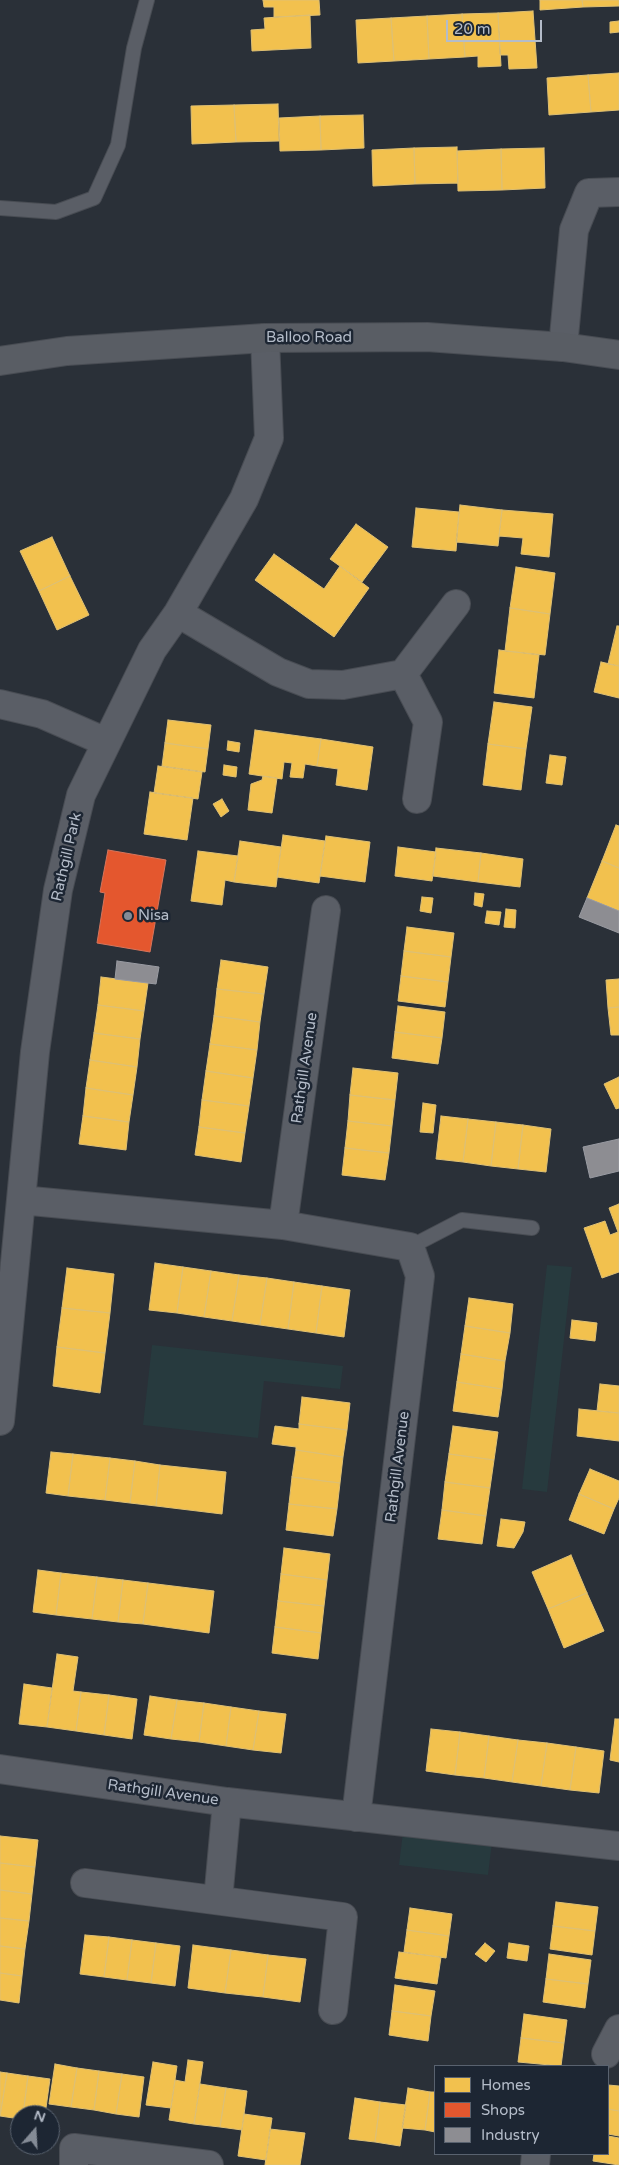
<!DOCTYPE html>
<html>
<head>
<meta charset="utf-8">
<style>
	body { margin:0 }
	#map { position:relative; width:619px; height:2165px; overflow:hidden; background:#2a3038; font-family:"Varela Round",sans-serif }
	canvas { display:block }
	.legend { position:absolute; left:434px; top:2065px; width:175px; height:90px; box-sizing:border-box; background:#1d2633; border:1px solid #59626f; margin:0; padding:6px 9px; list-style:none; font-size:15px; color:#b4bcc9 }
	.legend li { display:flex; align-items:center; gap:10px; height:25px }
	.legend b { width:25px; border:1px solid #59626f }
	.north { position:absolute; left:10px; top:2105px; width:50px; height:50px; box-sizing:border-box; background:#1d2633; border:1px solid #59626f; border-radius:50%; rotate:19deg; font-size:14px; font-weight:700; line-height:20px; text-align:center; color:#b4bcc9 }
	.north::after { content:''; display:block; margin:auto; width:18px; height:22px; background:#848b96; clip-path:polygon(50% 0,100% 100%,50% 72%,0 100%) }
	.scale { position:absolute; left:446px; top:20px; width:96px; height:22px; box-sizing:border-box; border:2px solid #b4bcc9; border-top:0; padding-left:6px; font-size:15px; line-height:18px; white-space:nowrap; color:#b4bcc9; -webkit-text-stroke:4px #1d2633; paint-order:stroke }
</style>
</head>
<body>
<div id="map">
<canvas width="619" height="2165"></canvas>
<ul class="legend">
<li><b style="height:14px;background:#f2c14e"></b>Homes</li>
<li><b style="height:14px;background:#e4572e"></b>Shops</li>
<li><b style="height:14px;background:#8d8d92"></b>Industry</li>
</ul>
<div class="north">N</div>
<div class="scale">20 m</div>
</div>
<script>
const g = document.querySelector('canvas').getContext('2d');
g.lineJoin = 'round';
function fill(path, color) {
  g.fillStyle = color;
  g.fill(path, 'evenodd');
}
function shape(rows) {
  const path = new Path2D();
  for (const r of rows) {
    path.moveTo(r[0], r[1]);
    for (let i = 2; i < r.length; i += 2) path.lineTo(r[i], r[i + 1]);
  }
  return path;
}
function trace(path, color, width, dash) {
  g.strokeStyle = color;
  g.lineWidth = width;
  g.lineCap = dash ? 'butt' : 'round';
  g.setLineDash(dash || []);
  g.stroke(path);
}
function write(font, color, halo, rows, align = 'center') {
  g.font = font + ' "Varela Round",sans-serif';
  g.lineWidth = 5;
  g.setLineDash([]);
  g.textBaseline = 'middle';
  g.strokeStyle = halo;
  g.fillStyle = color;
  for (const [text, x, y, turn = 0] of rows) {
    g.save();
    g.translate(x, y);
    g.rotate((+turn || 0) * Math.PI / 180);
    g.textAlign = isNaN(turn) ? turn : align;
    if (halo) g.strokeText(text, 0, 0);
    g.fillText(text, 0, 0);
    g.restore();
  }
}
const green = shape([
	[547,1265,572,1267,547,1492,522,1489],
	[152,1345,343,1366,340,1389,264,1381,258,1438,143,1425],
	[403,1832,492,1842,488,1875,399,1865]
]);
const homes = shape([
	[263,0,319,0,320,15,274,17,274,7,264,7,263,0],
	[540,0,582,0,583,7,540,10,540,0],
	[582,0,619,0,619,6,583,7,582,0],
	[533,11,537,68,509,69,508,55,500,55,498,13,533,11],
	[498,13,501,66,478,67,478,56,465,57,462,14,498,13],
	[462,14,465,57,429,59,427,16,462,14],
	[310,15,311,48,252,51,251,30,265,29,264,18,310,15],
	[427,16,429,59,394,61,391,18,427,16],
	[391,18,394,61,358,63,356,20,391,18],
	[619,21,619,32,610,33,610,22,619,21],
	[619,73,619,110,591,112,588,75,619,73],
	[588,75,591,112,549,115,547,78,588,75],
	[278,104,279,141,236,142,234,105,278,104],
	[234,105,236,142,192,144,191,106,234,105],
	[363,115,364,148,321,150,320,116,363,115],
	[320,116,321,150,280,151,279,118,320,116],
	[457,147,458,183,415,184,414,148,457,147],
	[414,148,415,184,373,186,372,150,414,148],
	[544,148,545,188,502,190,501,149,544,148],
	[501,149,502,190,458,191,457,151,501,149],
	[460,505,502,510,498,546,456,542,460,505],
	[416,508,459,512,456,551,412,547,416,508],
	[502,510,553,514,549,557,521,554,523,538,499,536,502,510],
	[356,524,388,547,362,582,330,559,356,524],
	[52,537,70,576,39,591,20,551,52,537],
	[274,554,324,589,340,566,369,588,334,637,255,580,274,554],
	[516,567,555,573,550,614,510,608,516,567],
	[70,576,89,615,57,630,39,591,70,576],
	[510,608,550,614,545,655,505,651,510,608],
	[617,626,619,626,619,666,608,664,617,626],
	[499,650,539,655,534,698,494,693,499,650],
	[601,662,619,666,619,698,594,692,601,662],
	[494,702,532,707,526,749,488,744,494,702],
	[168,720,211,725,208,749,165,743,168,720],
	[255,730,321,739,317,766,305,764,303,778,290,777,292,763,284,762,282,779,249,774,255,730],
	[321,739,373,747,367,790,336,785,338,769,317,766,321,739],
	[228,741,240,743,239,752,227,750,228,741],
	[165,743,208,749,205,772,162,766,165,743],
	[488,744,526,749,521,790,483,785,488,744],
	[550,755,566,757,562,785,546,783,550,755],
	[224,765,237,767,236,777,223,775,224,765],
	[158,766,202,772,198,799,154,793,158,766],
	[263,776,277,778,272,813,248,810,251,784,262,780,263,776],
	[150,792,193,798,187,840,144,834,150,792],
	[222,799,229,811,221,817,213,804,222,799],
	[616,825,619,826,619,868,602,861,616,825],
	[283,835,325,841,319,883,277,877,283,835],
	[326,836,370,842,365,882,320,876,326,836],
	[240,841,281,847,276,887,234,882,240,841],
	[398,847,436,852,432,881,395,876,398,847],
	[436,848,481,853,478,882,433,876,436,848],
	[198,851,238,856,234,882,225,880,222,905,191,901,198,851],
	[481,853,523,859,520,887,478,882,481,853],
	[602,861,619,868,619,911,587,898,602,861],
	[475,893,484,894,482,907,474,905,475,893],
	[422,897,433,898,431,913,420,911,422,897],
	[506,909,516,910,515,928,504,927,506,909],
	[487,911,501,912,499,925,485,923,487,911],
	[407,927,454,933,451,957,404,951,407,927],
	[404,951,451,957,448,982,401,976,404,951],
	[221,960,268,967,264,994,217,989,221,960],
	[401,976,448,982,445,1007,398,1001,401,976],
	[101,977,148,983,144,1011,98,1005,101,977],
	[619,979,619,1007,608,1008,606,980,619,979],
	[217,989,264,994,260,1022,214,1016,217,989],
	[98,1005,144,1011,140,1039,94,1033,98,1005],
	[398,1006,445,1012,442,1038,395,1032,398,1006],
	[619,1007,619,1035,611,1035,608,1008,619,1007],
	[214,1016,260,1022,257,1050,210,1044,214,1016],
	[395,1032,442,1038,438,1064,392,1058,395,1032],
	[94,1033,140,1039,137,1067,90,1060,94,1033],
	[210,1044,257,1050,253,1078,206,1071,210,1044],
	[90,1060,137,1067,133,1095,86,1088,90,1060],
	[353,1068,398,1073,395,1100,350,1095,353,1068],
	[206,1071,253,1078,249,1106,202,1100,206,1071],
	[619,1077,619,1108,616,1109,604,1084,619,1077],
	[86,1088,133,1095,129,1122,83,1116,86,1088],
	[350,1095,395,1100,392,1126,348,1121,350,1095],
	[202,1100,249,1106,245,1133,199,1127,202,1100],
	[423,1103,436,1105,433,1133,420,1132,423,1103],
	[83,1116,129,1122,126,1150,79,1144,83,1116],
	[441,1116,468,1119,463,1162,436,1159,441,1116],
	[468,1119,496,1122,491,1166,463,1162,468,1119],
	[348,1121,392,1126,389,1153,345,1148,348,1121],
	[496,1122,523,1125,518,1169,491,1166,496,1122],
	[523,1125,551,1129,546,1172,518,1169,523,1125],
	[199,1127,245,1133,241,1162,195,1155,199,1127],
	[345,1148,389,1153,385,1180,342,1175,345,1148],
	[619,1204,619,1272,602,1278,584,1228,605,1221,610,1235,618,1232,609,1208,619,1204],
	[155,1263,183,1267,177,1313,149,1310,155,1263],
	[183,1267,211,1271,204,1317,177,1313,183,1267],
	[67,1268,114,1274,110,1313,62,1308,67,1268],
	[211,1271,239,1275,232,1321,204,1317,211,1271],
	[239,1275,267,1278,260,1325,232,1321,239,1275],
	[267,1278,294,1282,288,1329,260,1325,267,1278],
	[294,1282,322,1286,316,1333,288,1329,294,1282],
	[322,1286,350,1290,344,1337,316,1333,322,1286],
	[469,1298,513,1304,510,1333,465,1326,469,1298],
	[62,1308,110,1313,105,1353,57,1347,62,1308],
	[572,1320,597,1323,595,1341,570,1338,572,1320],
	[465,1326,510,1333,505,1361,461,1354,465,1326],
	[57,1347,105,1353,100,1393,53,1386,57,1347],
	[461,1354,505,1361,502,1389,457,1382,461,1354],
	[457,1382,502,1389,498,1417,453,1411,457,1382],
	[600,1384,619,1386,619,1413,597,1411,600,1384],
	[302,1397,350,1403,347,1430,299,1424,302,1397],
	[579,1409,619,1413,619,1441,577,1436,579,1409],
	[299,1424,347,1430,343,1457,296,1450,296,1447,272,1444,275,1426,299,1429,299,1424],
	[453,1426,498,1432,494,1460,449,1454,453,1426],
	[296,1450,343,1457,340,1483,292,1477,296,1450],
	[51,1452,73,1454,68,1496,46,1493,51,1452],
	[73,1454,110,1458,105,1500,68,1496,73,1454],
	[449,1454,494,1460,490,1488,445,1482,449,1454],
	[110,1458,135,1461,130,1503,105,1500,110,1458],
	[135,1461,160,1465,156,1506,130,1503,135,1461],
	[160,1465,226,1472,222,1514,156,1506,160,1465],
	[590,1469,619,1481,619,1498,614,1509,579,1494,590,1469],
	[292,1477,340,1483,337,1509,289,1504,292,1477],
	[445,1482,490,1488,486,1516,442,1510,445,1482],
	[579,1494,614,1509,604,1534,569,1520,579,1494],
	[289,1504,337,1509,333,1536,286,1530,289,1504],
	[442,1510,486,1516,482,1544,438,1539,442,1510],
	[501,1519,525,1522,523,1532,514,1548,497,1546,501,1519],
	[284,1548,330,1554,327,1580,281,1574,284,1548],
	[571,1555,587,1593,548,1609,532,1572,571,1555],
	[38,1570,61,1573,56,1615,33,1612,38,1570],
	[61,1573,97,1577,92,1619,56,1615,61,1573],
	[281,1574,327,1580,324,1606,278,1601,281,1574],
	[97,1577,123,1580,118,1622,92,1619,97,1577],
	[123,1580,148,1583,143,1624,118,1622,123,1580],
	[148,1583,214,1591,209,1633,143,1624,148,1583],
	[587,1593,604,1631,564,1648,548,1609,587,1593],
	[278,1601,324,1606,321,1633,275,1627,278,1601],
	[275,1627,321,1633,318,1659,272,1653,275,1627],
	[57,1654,78,1657,73,1691,81,1692,76,1731,47,1727,57,1654],
	[24,1684,52,1688,47,1727,19,1724,24,1684],
	[81,1692,109,1695,104,1735,76,1731,81,1692],
	[109,1695,137,1699,132,1739,104,1735,109,1695],
	[150,1696,177,1700,171,1739,144,1735,150,1696],
	[177,1700,204,1703,199,1742,171,1739,177,1700],
	[204,1703,231,1707,226,1746,199,1742,204,1703],
	[231,1707,259,1711,253,1750,226,1746,231,1707],
	[259,1711,286,1714,281,1753,253,1750,259,1711],
	[615,1719,619,1719,619,1762,610,1760,615,1719],
	[431,1729,460,1732,455,1775,426,1771,431,1729],
	[460,1732,489,1736,484,1778,455,1775,460,1732],
	[489,1736,518,1740,512,1782,484,1778,489,1736],
	[518,1740,547,1743,541,1786,512,1782,518,1740],
	[547,1743,576,1747,570,1790,541,1786,547,1743],
	[576,1747,604,1751,599,1793,570,1790,576,1747],
	[0,1836,38,1840,35,1867,0,1863,0,1836],
	[0,1863,35,1867,32,1894,0,1890,0,1863],
	[0,1890,32,1894,29,1921,0,1918,0,1890],
	[556,1902,598,1907,595,1931,553,1926,556,1902],
	[410,1908,452,1914,449,1936,407,1930,410,1908],
	[0,1918,29,1921,25,1949,0,1946,0,1918],
	[553,1926,595,1931,592,1955,550,1949,553,1926],
	[407,1930,449,1936,446,1958,404,1952,407,1930],
	[85,1935,109,1937,104,1977,80,1974,85,1935],
	[109,1937,132,1940,127,1980,104,1977,109,1937],
	[132,1940,156,1943,151,1983,127,1980,132,1940],
	[156,1943,180,1946,175,1986,151,1983,156,1943],
	[485,1943,495,1951,486,1962,475,1954,485,1943],
	[509,1943,529,1946,527,1961,507,1958,509,1943],
	[193,1945,231,1950,225,1993,188,1988,193,1945],
	[0,1946,25,1949,22,1976,0,1973,0,1946],
	[231,1950,268,1955,263,1997,225,1993,231,1950],
	[399,1952,441,1957,437,1984,395,1978,399,1952],
	[549,1954,591,1960,588,1984,546,1979,549,1954],
	[268,1955,306,1959,300,2002,263,1997,268,1955],
	[0,1973,22,1976,19,2003,0,2000,0,1973],
	[546,1979,588,1984,585,2008,543,2002,546,1979],
	[395,1985,435,1991,431,2016,392,2011,395,1985],
	[392,2011,431,2016,428,2041,389,2035,392,2011],
	[524,2014,567,2020,564,2043,521,2038,524,2014],
	[521,2038,564,2043,561,2066,518,2062,521,2038],
	[188,2060,203,2062,194,2124,169,2120,175,2080,185,2082,188,2060],
	[153,2062,177,2066,171,2108,146,2105,153,2062],
	[55,2064,77,2068,71,2107,49,2104,55,2064],
	[77,2068,99,2071,94,2110,71,2107,77,2068],
	[99,2071,122,2074,116,2114,94,2110,99,2071],
	[0,2072,7,2073,0,2116,0,2072],
	[7,2073,28,2076,23,2115,20,2115,20,2119,0,2116,7,2073],
	[122,2074,144,2077,139,2117,116,2114,122,2074],
	[28,2076,50,2079,45,2115,23,2115,28,2076],
	[200,2084,226,2088,220,2127,194,2124,200,2084],
	[608,2085,619,2086,619,2111,608,2109,608,2085],
	[226,2088,247,2091,242,2130,220,2127,226,2088],
	[408,2088,430,2092,425,2130,402,2128,408,2088],
	[430,2092,435,2092,435,2132,425,2130,430,2092],
	[355,2098,380,2102,375,2142,349,2139,355,2098],
	[380,2102,406,2105,400,2146,375,2142,380,2102],
	[608,2109,619,2111,619,2136,608,2134,608,2109],
	[244,2114,272,2118,266,2160,238,2156,244,2114],
	[270,2129,305,2133,300,2165,265,2165,270,2129],
	[608,2136,619,2138,619,2165,593,2161,594,2154,608,2154,608,2136]
]);
const shops = shape([
	[108,850,166,860,150,952,97,943,105,893,100,892,108,850]
]);
const industry = shape([
	[587,898,619,911,619,933,579,917,587,898],
	[117,961,159,967,156,984,115,979,117,961],
	[619,1139,619,1171,590,1178,583,1147,619,1139]
]);
const lane = shape([
	[0,208,56,212,94,198,118,145,134,48,147,0],
	[410,1247,462,1220,532,1228]
]);
const street = shape([
	[563,347,574,230,589,193,619,192],
	[178,613,278,672,309,684,343,685,403,674,456,604],
	[403,674,428,722,417,799],
	[0,704,42,714,106,742],
	[21,1200,283,1225,410,1247,420,1276,356,1817],
	[283,1225,326,910],
	[0,1421,35,1052,58,890,81,795,152,650,178,613,244,499,269,438,265,338],
	[0,1769,227,1802,619,1846],
	[85,1883,343,1917,333,2010],
	[218,1900,227,1802],
	[606,2054,619,2029],
	[74,2165,74,2148,209,2165],
	[535,2165,536,2154]
]);
const secondary = shape([
	[0,361,67,351,265,338,427,337,563,347,619,355]
]);
const markers = [
	[128,916,5,"#848b96"]
];
const streetNames = [
	["Balloo Road",309,338],
	["Rathgill Park",67,857,-77],
	["Rathgill Avenue",305,1068,-82],
	["Rathgill Avenue",398,1467,-83],
	["Rathgill Avenue",163,1793,8]
];
const poiNames = [
	["Nisa",138,916]
];
fill(green, '#273a3e');
fill(homes, '#f2c14e');
trace(homes, '#dfc073', 1);
fill(shops, '#e4572e');
trace(shops, '#d6755c', 1);
fill(industry, '#8d8d92');
trace(industry, '#999ba2', 1);
trace(lane, '#484c53', 16);
trace(street, '#484c53', 30);
trace(secondary, '#484c53', 30);
trace(lane, '#5a5e66', 14);
trace(street, '#5a5e66', 28);
trace(secondary, '#595d64', 28);
for (const [x, y, r, color] of markers) {
  const dot = new Path2D();
  dot.arc(x, y, r, 0, 2 * Math.PI);
  g.fillStyle = color;
  g.fill(dot);
  trace(dot, '#1d2633', 2);
}
write('15px', '#b4bcc9', '#1d2633', streetNames);
write('15px', '#b4bcc9', '#1d2633', poiNames, 'left');
</script>
</body>
</html>
